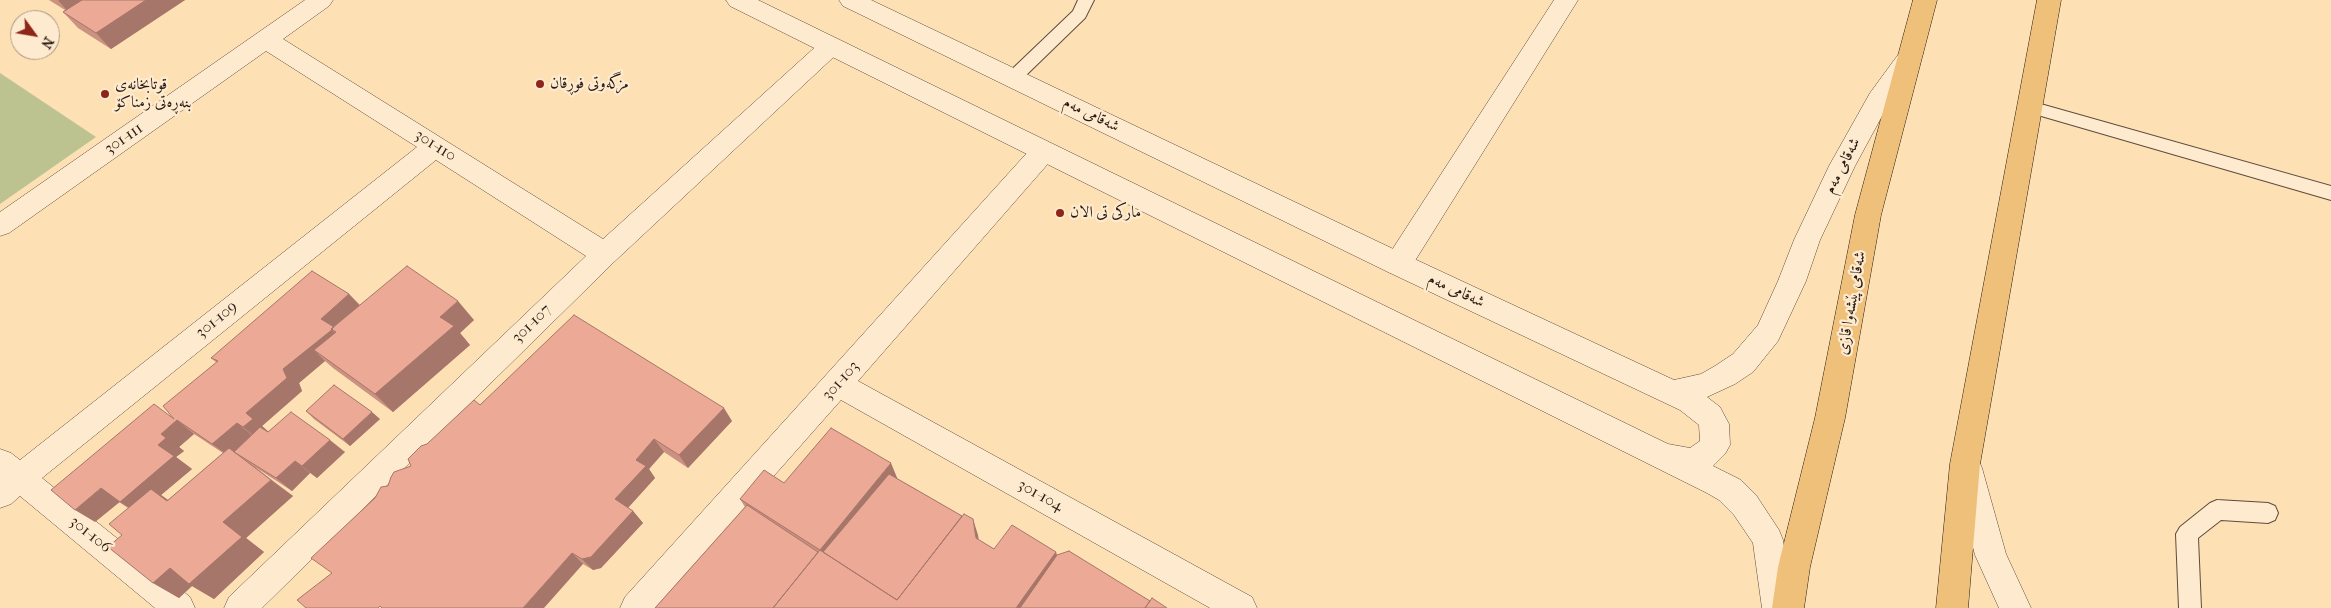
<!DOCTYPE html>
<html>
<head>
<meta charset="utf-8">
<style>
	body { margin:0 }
	#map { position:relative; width:2331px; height:608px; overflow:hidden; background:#fee0b5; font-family:"IM FELL French Canon",serif }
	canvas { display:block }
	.north { position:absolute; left:10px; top:10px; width:50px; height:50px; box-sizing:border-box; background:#feebcf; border:1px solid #a89783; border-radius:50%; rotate:122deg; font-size:14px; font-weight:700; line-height:20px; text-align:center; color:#281912 }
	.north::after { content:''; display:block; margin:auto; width:18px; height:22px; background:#8f2418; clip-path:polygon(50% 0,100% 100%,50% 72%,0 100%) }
</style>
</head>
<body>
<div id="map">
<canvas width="2331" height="608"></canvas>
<div class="north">N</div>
</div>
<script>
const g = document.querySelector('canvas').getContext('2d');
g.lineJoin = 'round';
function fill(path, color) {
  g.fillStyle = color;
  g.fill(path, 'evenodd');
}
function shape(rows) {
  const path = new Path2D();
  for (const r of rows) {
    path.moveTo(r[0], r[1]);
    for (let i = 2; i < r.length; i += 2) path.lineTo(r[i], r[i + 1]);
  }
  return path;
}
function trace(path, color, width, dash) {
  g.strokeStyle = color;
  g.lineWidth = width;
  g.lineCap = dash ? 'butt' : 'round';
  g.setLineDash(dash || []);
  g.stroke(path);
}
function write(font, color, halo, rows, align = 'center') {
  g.font = font + ' "IM FELL French Canon",Amiri,serif';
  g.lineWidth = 4.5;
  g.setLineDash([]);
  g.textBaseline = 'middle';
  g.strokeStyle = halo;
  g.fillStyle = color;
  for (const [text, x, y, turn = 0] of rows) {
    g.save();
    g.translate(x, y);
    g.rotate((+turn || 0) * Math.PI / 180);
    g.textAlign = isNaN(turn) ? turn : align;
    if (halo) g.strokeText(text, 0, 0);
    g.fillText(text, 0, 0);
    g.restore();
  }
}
const green = shape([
	[0,73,96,137,0,204]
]);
const service = shape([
	[1078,0,1094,0,1085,18,1019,82,1013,84,1007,82,1005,78,1007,74,1073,11,1078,0],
	[2030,101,2331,186,2331,200,2024,111,2022,107,2024,103,2030,101],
	[2217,500,2268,503,2275,506,2278,513,2275,520,2268,523,2221,520,2198,538,2201,608,2179,608,2176,534,2180,527,2210,503,2217,500]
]);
const minor = shape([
	[305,0,333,0,329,6,283,39,603,239,823,40,831,37,839,40,843,46,839,52,614,262,262,608,224,608,229,597,586,256,436,160,42,478,190,597,195,608,155,608,20,496,11,504,0,508,0,449,11,453,20,460,417,147,266,51,9,233,0,236,0,212,305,0],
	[1554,0,1578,0,1408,272,1398,275,1388,272,1385,264,1388,256,1554,0],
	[1044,141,1053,144,1057,151,1053,158,858,381,1252,597,1257,608,1210,608,841,400,657,608,620,608,625,597,1035,144,1044,141]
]);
const tertiary = shape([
	[726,0,758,0,1668,444,1690,448,1700,441,1699,425,1680,410,1388,272,843,6,839,0,871,0,1408,256,1674,380,1701,374,1715,366,1733,354,1758,325,1778,281,1794,240,1829,166,1870,93,1903,48,1911,45,1919,48,1923,54,1888,105,1855,166,1820,240,1806,281,1778,341,1753,372,1735,384,1707,397,1720,407,1729,424,1730,445,1725,454,1713,466,1741,480,1756,495,1779,530,1783,540,1794,608,1762,608,1753,543,1734,515,1719,500,1707,493,730,6,726,0],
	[1967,455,1978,458,1982,468,2006,554,2031,608,1999,608,1975,555,1952,468,1956,458,1967,455]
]);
const trunk = shape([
	[1913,0,1937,0,1881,215,1845,418,1810,567,1804,608,1772,608,1778,567,1815,418,1855,215,1913,0],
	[2037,0,2061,0,1980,464,1968,608,1936,608,1950,464,2037,0]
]);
const wall = shape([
	[49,0,185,0,111,49,78,28,63,12,65,10],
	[349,294,360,305,474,320,460,333,470,345,393,412,333,368,325,361,299,383,302,391,262,426,268,432,345,452,317,478,310,473,292,491,255,467,293,496,246,538,264,552,214,599,192,586,179,598,153,583,122,535,128,508,119,502,95,522,217,363,211,358],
	[194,434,223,453,168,500,161,495,192,469,176,457,184,451,179,447],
	[480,405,732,421,688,468,664,452,649,469,655,478,628,508,633,511,643,523,601,568,593,570,583,564,332,573,388,486,411,466,427,444],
	[306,411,380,419,350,446,314,419],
	[898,479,962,516,973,519,978,540,994,549,1056,552,1057,555,1150,601,655,608,745,507,740,499,784,483]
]);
const shadedWall = shape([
	[58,0,92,0,70,14],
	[146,0,185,0,111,49,96,33],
	[349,294,363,309,336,332,331,329,346,344,314,350,325,361,299,383,302,391,262,426,269,432,259,440,243,427,246,413,283,369,321,319],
	[458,301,474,320,460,333,470,345,393,412,375,394,440,317],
	[724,408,732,421,688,468,679,455],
	[372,412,380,419,350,446,343,439],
	[177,420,194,434,179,447,184,451,176,457,192,469,161,495,175,505,139,514,120,502,158,445,161,434],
	[237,423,253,436,229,456,212,444],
	[654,439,664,452,649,469,655,478,625,511,615,499,636,460],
	[330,440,345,452,317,478,302,466],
	[295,461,310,473,292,491,276,478],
	[891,463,898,480,832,560,820,550],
	[271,480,293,496,246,538,264,552,214,599,192,586,179,598,153,583],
	[101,488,121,501,95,522,75,510],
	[633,511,643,523,601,568,593,570,582,559],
	[973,519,978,535,981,554,976,538],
	[1056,552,1059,567,1030,608,1016,608],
	[572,553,583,564,544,608,523,608]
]);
const building = shape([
	[82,0,146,0,96,33,63,12,82,0],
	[407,266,458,301,440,317,454,326,375,394,314,350,336,332,331,329,407,266],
	[312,271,349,294,321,319,334,327,331,329,333,329,283,369,287,378,246,413,253,419,243,427,237,423,212,444,177,420,161,434,166,438,158,445,174,456,120,502,101,488,75,510,51,490,154,404,174,419,163,406,218,361,211,358,312,271],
	[574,315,724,408,679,455,654,439,636,460,646,466,615,499,633,511,591,557,582,559,572,553,523,608,382,608,380,606,378,608,306,608,297,600,332,573,311,558,375,498,381,487,388,486,391,477,394,472,411,466,408,459,421,446,427,444,474,400,480,405,574,315],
	[334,385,372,412,343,439,306,411,334,385],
	[291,412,330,440,302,466,295,461,276,478,234,452,260,427,268,432,291,412],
	[831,428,891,463,820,550,740,499,764,470,784,483,831,428],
	[229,448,271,480,223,522,242,537,189,584,170,568,153,583,108,547,122,535,109,524,151,489,167,501,229,448],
	[889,474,962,516,897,600,823,552,889,474],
	[747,505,818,552,773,608,655,608,747,505],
	[964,514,973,519,976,538,994,549,1012,525,1056,552,1016,608,773,608,820,550,897,600,964,514],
	[1069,551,1150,601,1145,608,1020,608,1057,555,1069,551],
	[1152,598,1167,608,1145,608,1152,598]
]);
const markers = [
	[540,84,5,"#8f2418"],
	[105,94,5,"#8f2418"],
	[1060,213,5,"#8f2418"]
];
const poiNames = [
	["مزگەوتی فوڕقان",550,84],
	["قوتابخانەی",115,85],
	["بنەڕەتی زمناکۆ",115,103],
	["مارکی تی الان",1070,213]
];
const streetNames = [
	["شەقامی مەم",1091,115,26],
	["301-111",124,139,-35],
	["301-110",435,146,32],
	["شەقامی مەم",1843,166,-63],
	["شەقامی مەم",1456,291,25],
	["شەقامی پێشەوا قازی",1852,303,-80],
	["301-109",217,320,-39],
	["301-107",532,324,-44],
	["301-103",841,381,-48],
	["301-104",1040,496,29],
	["301-106",90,535,39]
];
fill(green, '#bdc390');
trace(service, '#5e4b3b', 2);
trace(minor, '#5e4b3b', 1);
trace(tertiary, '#5e4b3b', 1);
trace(trunk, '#281912', 1);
fill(service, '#feebcf');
fill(minor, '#feebcf');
fill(tertiary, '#feebcf');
fill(trunk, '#efc07a');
fill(wall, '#cb9181');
fill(shadedWall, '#a57669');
fill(building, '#eca996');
trace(building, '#a57669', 1);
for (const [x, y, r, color] of markers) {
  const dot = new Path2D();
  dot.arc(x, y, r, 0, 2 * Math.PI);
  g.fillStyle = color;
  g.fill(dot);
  trace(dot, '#feebcf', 2);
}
write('16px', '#281912', '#feebcf', poiNames, 'left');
write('16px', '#281912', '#feebcf', streetNames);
</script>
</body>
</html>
